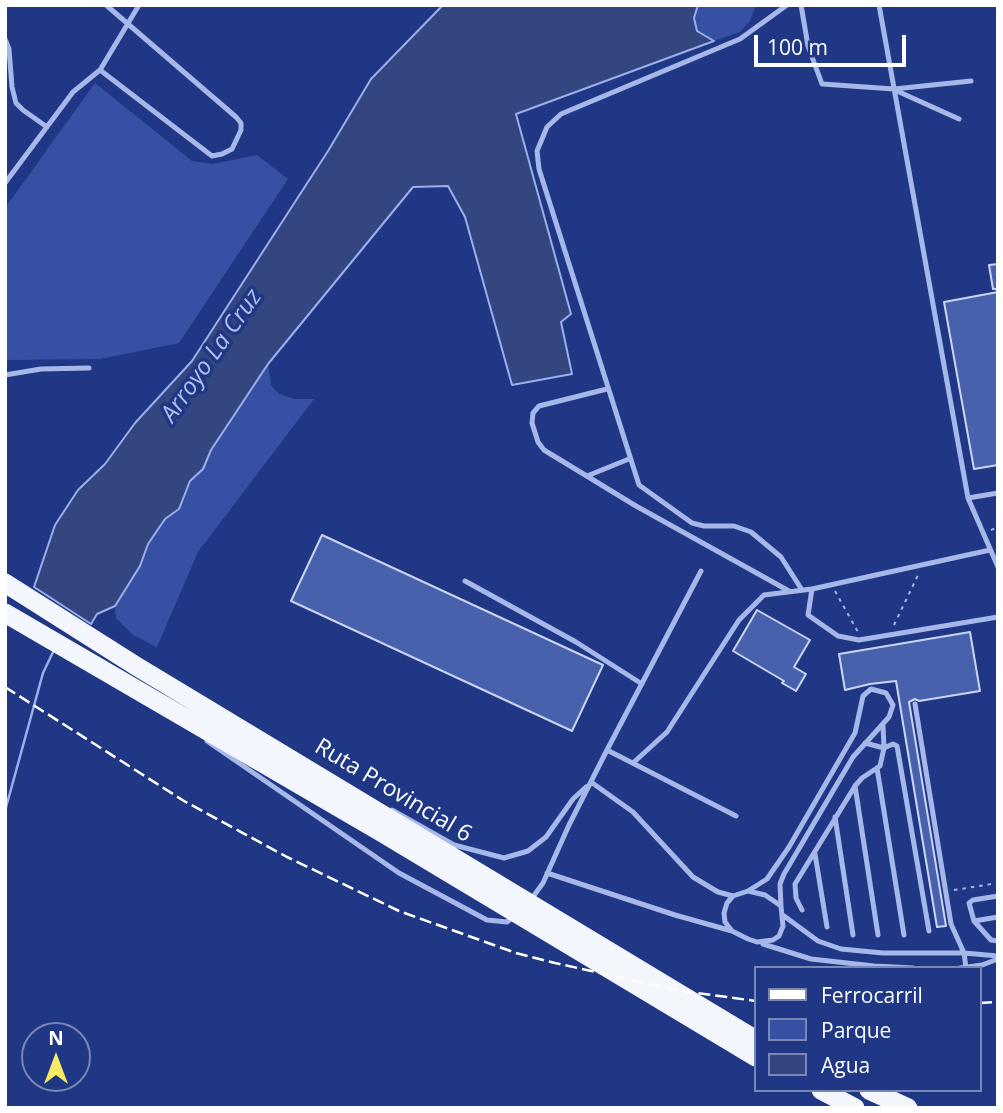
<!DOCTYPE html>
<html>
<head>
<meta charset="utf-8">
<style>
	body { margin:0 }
	#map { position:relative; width:1003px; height:1113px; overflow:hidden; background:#1f3784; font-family:"Open Sans",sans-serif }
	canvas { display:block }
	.frame { position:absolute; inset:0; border:7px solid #fff; pointer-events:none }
	.legend { position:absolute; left:754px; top:966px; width:228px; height:126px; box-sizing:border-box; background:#1f3784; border:2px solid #7987b5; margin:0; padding:9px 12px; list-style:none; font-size:21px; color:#fff }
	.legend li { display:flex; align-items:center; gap:14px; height:35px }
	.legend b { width:35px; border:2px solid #7987b5 }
	.north { position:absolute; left:21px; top:1022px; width:70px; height:70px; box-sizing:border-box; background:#1f3784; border:2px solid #7987b5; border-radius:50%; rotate:0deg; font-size:19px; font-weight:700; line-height:28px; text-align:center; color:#fff }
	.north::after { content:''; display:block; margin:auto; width:24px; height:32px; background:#f7eb66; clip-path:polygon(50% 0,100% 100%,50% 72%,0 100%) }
	.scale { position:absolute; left:754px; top:35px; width:152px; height:32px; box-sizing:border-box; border:4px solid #fff; border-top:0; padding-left:9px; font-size:21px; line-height:24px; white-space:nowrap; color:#fff; -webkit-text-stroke:5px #1f3784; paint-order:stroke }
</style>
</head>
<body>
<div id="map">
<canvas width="1003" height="1113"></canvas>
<div class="frame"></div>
<ul class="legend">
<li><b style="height:9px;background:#fff"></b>Ferrocarril</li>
<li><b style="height:19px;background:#3651a3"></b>Parque</li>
<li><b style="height:19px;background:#34467f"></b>Agua</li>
</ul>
<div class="north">N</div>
<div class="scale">100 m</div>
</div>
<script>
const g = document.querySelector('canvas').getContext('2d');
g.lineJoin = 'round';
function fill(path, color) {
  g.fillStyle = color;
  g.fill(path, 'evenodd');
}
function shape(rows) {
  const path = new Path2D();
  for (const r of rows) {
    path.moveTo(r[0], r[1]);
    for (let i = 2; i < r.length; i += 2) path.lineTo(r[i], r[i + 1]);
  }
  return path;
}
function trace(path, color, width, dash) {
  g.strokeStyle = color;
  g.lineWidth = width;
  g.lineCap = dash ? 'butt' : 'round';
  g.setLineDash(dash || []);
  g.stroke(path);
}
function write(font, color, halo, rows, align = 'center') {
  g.font = font + ' "Open Sans",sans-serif';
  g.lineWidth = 7;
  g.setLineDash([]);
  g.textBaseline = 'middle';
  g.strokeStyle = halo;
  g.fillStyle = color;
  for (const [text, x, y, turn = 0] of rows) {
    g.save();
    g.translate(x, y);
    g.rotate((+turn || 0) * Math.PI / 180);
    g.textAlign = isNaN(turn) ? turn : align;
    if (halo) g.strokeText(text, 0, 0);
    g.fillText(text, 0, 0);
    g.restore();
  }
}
const green = shape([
	[698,5,756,5,750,21,740,32,714,41,697,31,694,18],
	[95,83,192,161,213,164,257,155,288,179,179,343,100,359,5,360,5,208],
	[268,364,271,385,279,394,294,399,314,399,198,552,157,647,133,635,116,618,115,606,140,566,148,544,165,519,179,509,190,481,203,469,211,450]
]);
const water = shape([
	[443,5,698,5,694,18,697,31,714,41,516,114,571,314,561,322,572,374,512,385,465,217,448,186,413,187,268,364,211,450,203,469,190,481,179,509,165,519,148,544,140,566,115,606,97,614,91,624,34,587,55,525,78,490,105,464,135,423,192,361,328,151,371,79,443,5]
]);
const stream = shape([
	[5,811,43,673,54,650]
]);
const building = shape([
	[998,264,998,289,993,289,989,265,998,264],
	[998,292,998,465,974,469,944,302,998,292],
	[322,535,603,665,572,731,291,601,322,535],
	[757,610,810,640,794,667,806,674,796,691,782,683,784,681,733,651,757,610],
	[970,632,980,691,919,701,915,699,909,702,946,926,937,927,896,681,870,684,845,690,839,654,970,632]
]);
const path = shape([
	[991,530,998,527],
	[835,591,858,632],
	[894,625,919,573],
	[954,890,998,883]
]);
const service = shape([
	[787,5,740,39,561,114,547,127,537,151,539,169,639,485,692,523,704,526,734,526,751,532,781,557,802,590],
	[801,5,808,46,822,84,894,89,971,81],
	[879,5,968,498,998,567],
	[5,39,9,49,12,87,16,103,23,110,47,127],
	[100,70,212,156,222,154,232,149,241,130,241,123,236,117,106,5],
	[897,91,959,119],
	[5,183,73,92,100,70,139,5],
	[5,375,41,369,89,368],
	[607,389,539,406,533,413,532,423,538,442,544,450,636,506,789,591],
	[587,476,629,459],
	[968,498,998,493],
	[465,581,576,642,642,684],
	[812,589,808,615,838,636,859,640,998,617],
	[915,704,951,924,964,953,966,968],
	[207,741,399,873,487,920,507,922,513,917],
	[865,743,884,748,883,726],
	[607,750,701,571],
	[633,763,667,732,739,620,764,595,812,589,990,550],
	[877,768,904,935],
	[591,782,633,812,693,877,718,892,733,896],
	[855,786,878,935],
	[392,810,454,845,504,858,528,851,546,837,573,799,586,787],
	[835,817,853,935],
	[815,854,827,927],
	[547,873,675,915,732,931],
	[748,891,767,879,789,847,855,733,863,696,871,689,886,693,893,705,889,717,853,757,784,874,780,884,781,906],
	[748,891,765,895,781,906,783,926,779,936,773,940,757,942,748,939,732,931,725,922,724,913,727,903,733,896,748,891],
	[998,896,973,900,969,903,974,921,991,940,998,941],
	[530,901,543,883,569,825,607,750,736,816],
	[802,910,796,898,795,884,855,786,862,778,880,766,884,748,893,744,897,746,929,931],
	[784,916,818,941,841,949,883,953,964,953,998,956],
	[974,921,998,917],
	[763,944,811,959,874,966,913,968],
	[960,968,982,965,998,959]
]);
const trunk = shape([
	[5,583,136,666,756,1040],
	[5,613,381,832,756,1057],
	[821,1090,855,1108],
	[869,1090,908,1108]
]);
const rail = shape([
	[5,687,184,801,287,857,399,911,516,953,555,963,682,991,756,1001],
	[980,1003,998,1002]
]);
const streetNames = [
	["Ruta Provincial 6",393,791,31]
];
const waterNames = [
	["Arroyo La Cruz",212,356,-55]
];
fill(green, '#3651a3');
fill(water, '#34467f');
trace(water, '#9aafeb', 2);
trace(stream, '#9aafeb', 2.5);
fill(building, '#4861ac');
trace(building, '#cbd6f7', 2);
trace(path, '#a6b7e9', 2, [3.5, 5]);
trace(service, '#a6b7e9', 5);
trace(trunk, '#f4f6fe', 19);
trace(rail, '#fff', 2.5, [12, 5]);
write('23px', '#fff', '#1f3784', streetNames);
write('italic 24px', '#b2c2f1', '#1f3784', waterNames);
</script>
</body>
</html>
